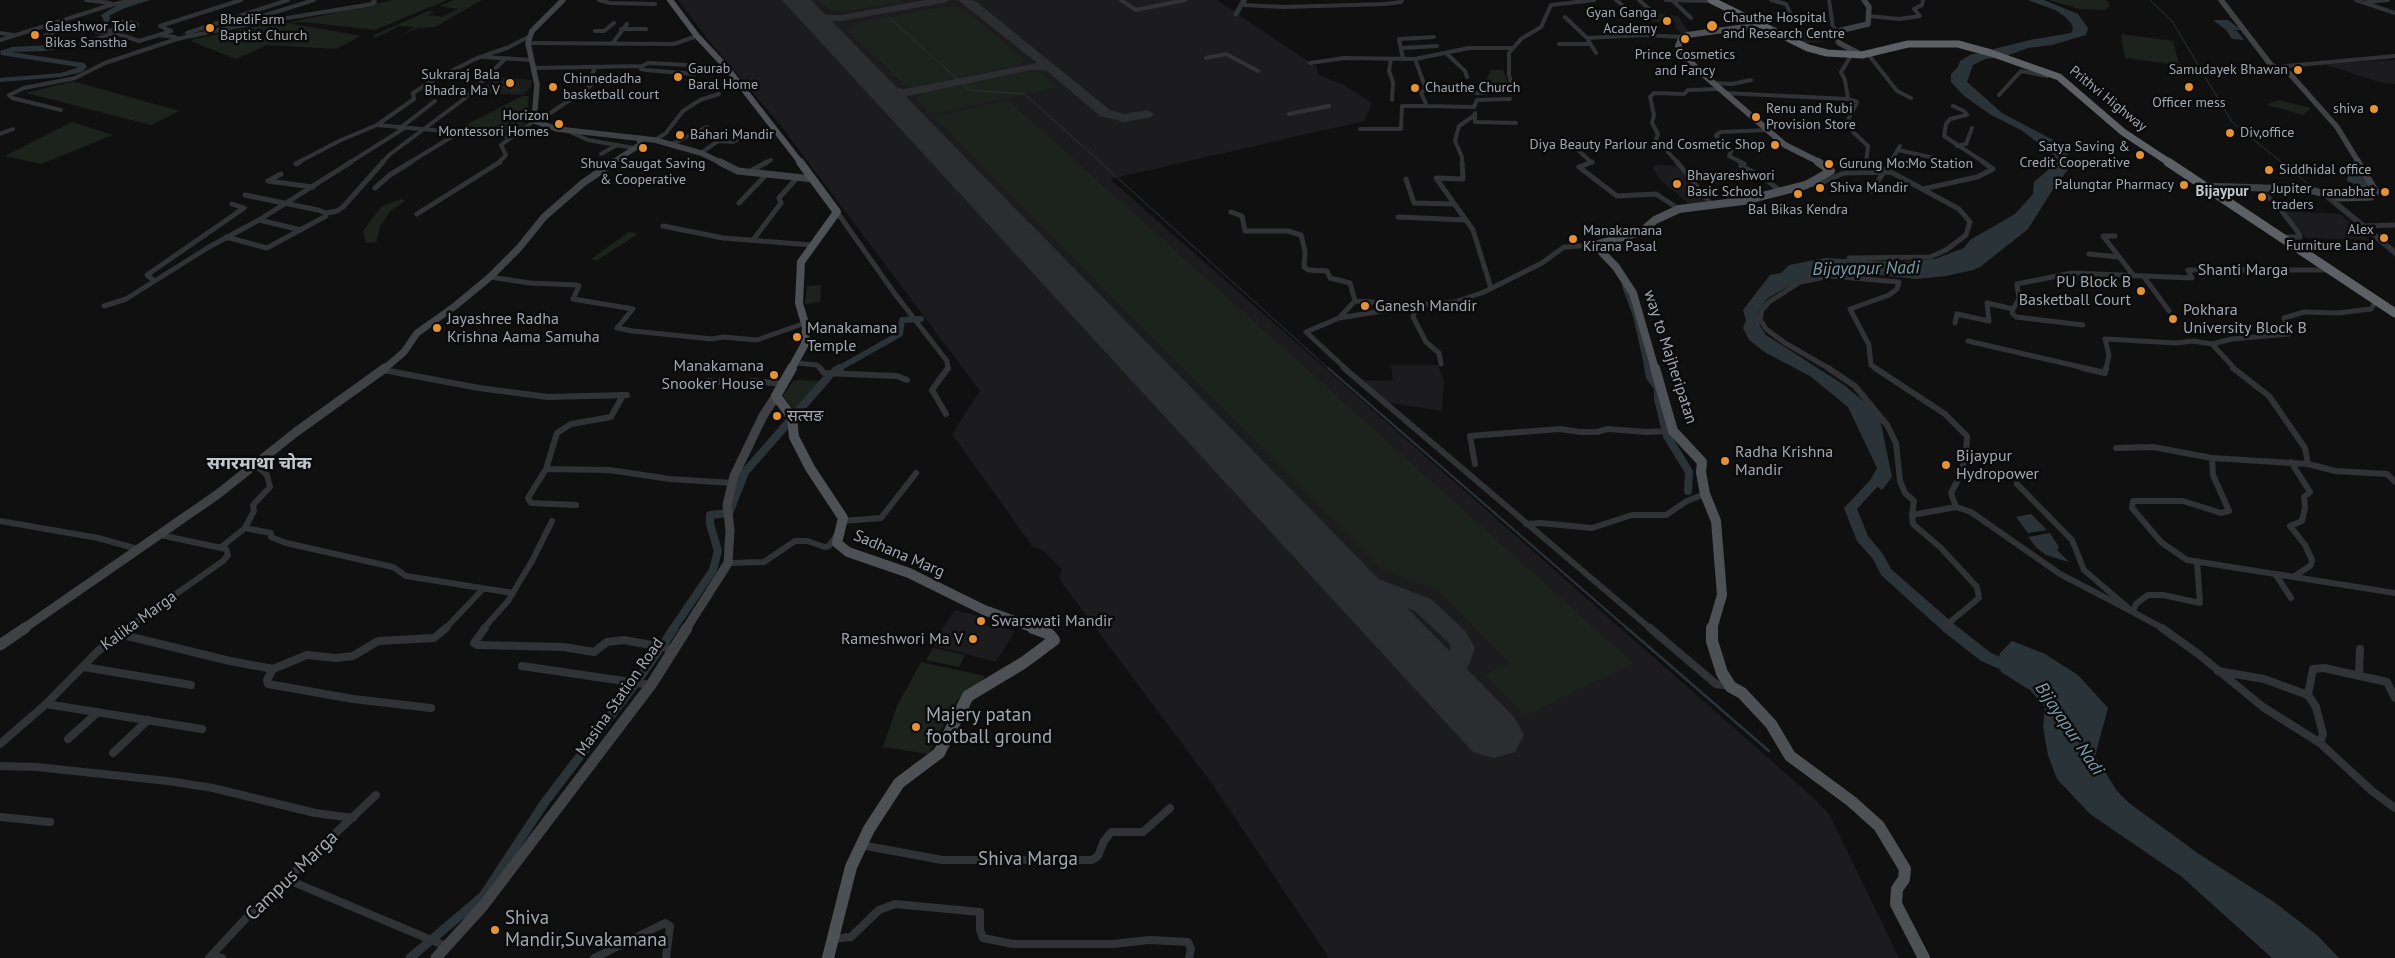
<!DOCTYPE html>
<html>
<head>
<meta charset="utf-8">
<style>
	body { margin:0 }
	canvas { display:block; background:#101011 }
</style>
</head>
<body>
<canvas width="2395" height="958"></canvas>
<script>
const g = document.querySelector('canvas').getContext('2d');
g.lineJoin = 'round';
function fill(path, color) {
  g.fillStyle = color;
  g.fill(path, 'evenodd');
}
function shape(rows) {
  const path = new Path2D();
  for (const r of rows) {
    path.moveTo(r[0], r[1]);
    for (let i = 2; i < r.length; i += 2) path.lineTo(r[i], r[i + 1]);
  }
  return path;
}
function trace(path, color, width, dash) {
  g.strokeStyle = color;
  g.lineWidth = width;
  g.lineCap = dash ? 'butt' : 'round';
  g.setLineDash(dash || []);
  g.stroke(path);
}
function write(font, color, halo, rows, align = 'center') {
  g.font = font + ' "PT Sans","Noto Sans Devanagari",sans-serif';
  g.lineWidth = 5;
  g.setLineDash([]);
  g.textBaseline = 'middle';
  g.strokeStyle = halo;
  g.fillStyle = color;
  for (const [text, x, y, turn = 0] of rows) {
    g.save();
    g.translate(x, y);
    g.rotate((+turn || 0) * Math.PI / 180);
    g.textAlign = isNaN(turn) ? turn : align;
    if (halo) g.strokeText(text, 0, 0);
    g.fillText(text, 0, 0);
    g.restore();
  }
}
const built = shape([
	[678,0,1217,0,1317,67,1318,75,1344,85,1372,103,1364,121,1110,179,1817,801,1829,814,1899,958,1329,958,1210,781,1059,579,1062,569,1044,551,1033,547,952,434,980,391,782,127,710,42],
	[1646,8,1651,13,1678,16,1689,32,1681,33,1676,29,1675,22,1653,22,1638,9],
	[1824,31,1829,36,1820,38,1824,42,1807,43,1787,33],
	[2393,60,2395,61,2395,84,2379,82,2324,64],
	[496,77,532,80,530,88,524,95,478,93],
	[1657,165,1676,166,1707,203,1690,205,1660,179,1652,167],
	[2283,211,2340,214,2370,240,2306,238],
	[1391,365,1438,365,1444,381,1442,411,1384,402,1359,380,1393,381],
	[955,610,979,616,974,622,1015,631,996,662,931,645]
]);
const green = shape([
	[393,0,447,0,375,30,304,22,288,23,361,36,336,49,267,45,236,59,191,41,195,39,277,22,287,23],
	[454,0,482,0,435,27,418,28,403,34,415,27,400,26,375,38,372,36,428,11,435,12,428,15,442,17,458,9,439,6],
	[818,0,902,0,896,3,842,12,828,9],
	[2049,0,2106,0,2110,6,2104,10,2079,9],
	[942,7,959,8,980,22,1025,61,1015,66,918,86,905,86,850,32,852,26,861,22],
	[2121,34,2173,41,2179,65,2125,58],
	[1491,70,1503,70,1509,85,1488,85,1487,78],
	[1028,71,1040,72,1058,87,931,114,916,98,923,93],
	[73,81,179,111,151,125,26,93],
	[500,81,521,83,517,86,524,89,519,93,488,90],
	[522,96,529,96,526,123,512,134,498,135,467,131,472,127,464,126],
	[2278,100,2311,108,2303,115,2267,105],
	[1004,101,1010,102,1633,663,1526,716,1485,675,1510,663,1439,591,1382,569,934,117],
	[72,122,113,135,41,164,5,156],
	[401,199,405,201,390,211,380,227,376,242,366,243,363,231,381,207],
	[629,232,638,234,596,261,591,259],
	[821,285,820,302,805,304,807,286],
	[799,380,821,381,796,412,783,396,793,381],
	[933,648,965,655,959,667,926,660],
	[921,662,985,676,977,687,957,700,928,754,883,747,897,706]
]);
const water = shape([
	[2028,0,2044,0,2078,14,2088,28,2086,35,2052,45,2028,48,2006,56,1985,59,1973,65,1967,82,2002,113,2055,141,2068,155,2070,164,2067,171,2055,186,2028,229,1980,267,1973,270,1946,276,1916,279,1862,273,1817,276,1791,285,1773,295,1766,300,1758,313,1760,326,1766,335,1844,385,1879,414,1892,477,1882,490,1870,481,1877,468,1848,407,1810,376,1766,353,1749,340,1743,328,1746,320,1743,310,1770,275,1781,273,1789,265,1825,258,1900,262,1935,259,1964,248,1970,240,2015,214,2033,194,2034,182,2048,170,2050,163,2055,158,2054,155,2021,130,1991,115,1963,95,1951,82,1951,74,1958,67,1960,61,1970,55,2030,40,2071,33,2073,29,2071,23,2064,16,2055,10],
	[2213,20,2228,20,2241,30,2232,30,2237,31,2244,40,2232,39,2226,30],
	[2348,166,2360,168,2369,186,2364,188,2347,181],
	[2031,514,2047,530,2028,533,2016,517],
	[2050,533,2059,547,2057,550,2069,562,2046,555,2037,548,2028,537],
	[2012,641,2045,654,2078,675,2108,708,2095,756,2117,791,2129,803,2199,854,2274,902,2317,935,2339,958,2272,958,2182,877,2090,814,2057,779,2048,755,2043,727,2045,707,2030,690,2001,672,1998,661,2000,653]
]);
const streamFar2 = shape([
	[2150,0,2172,21,2232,122,2313,188],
	[889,17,969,90,1025,94],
	[1027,96,1329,369],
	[2324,197,2395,256]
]);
const streamFar1 = shape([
	[1328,368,1628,629]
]);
const stream = shape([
	[1627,628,1769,751]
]);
const canalFar3 = shape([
	[1236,14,1244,0]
]);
const canalFar2 = shape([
	[1625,286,1636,316,1648,369],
	[838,369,900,334,902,320,921,319]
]);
const canalFar1 = shape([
	[1648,368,1650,377,1658,388,1658,399,1667,436,1689,472,1688,491],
	[835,371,840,368],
	[673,629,713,570,718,551,710,524,710,515,729,513,745,472,829,376]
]);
const canal = shape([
	[665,642,674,628],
	[638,680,658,651],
	[410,958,483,896,545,802,635,684]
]);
const river = shape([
	[138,0,150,0,125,8,109,16,111,19,130,20,139,23,139,27,133,30,106,33,58,33,52,35,60,45,57,49,45,51,11,52,84,63,87,67,82,72,61,77,0,82,0,78,61,73,76,68,78,67,1,55,0,51,12,47,51,45,43,34,58,29,106,29,128,26,130,25,105,23,101,15,119,4,138,0],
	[1882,468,1886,469,1888,475,1857,509,1868,536,1883,554,1891,569,1954,624,1991,653,2019,665,2021,669,2019,673,2014,674,2009,673,1981,661,1944,632,1881,575,1873,559,1857,541,1844,508,1876,474,1878,469,1882,468]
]);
const taxiway = shape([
	[925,0,950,0,944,3,841,21,823,21,802,12,808,9,825,15,841,15,925,0],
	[958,0,973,0,978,3,1110,110,1124,114,1147,110,1154,114,1152,117,1124,122,1100,116,1047,71,1031,70,904,97,890,96,875,91,874,88,880,84,904,89,1037,63,958,0],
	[1327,553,1335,555,1360,572,1431,599,1466,632,1475,648,1469,665,1463,672,1440,681,1427,680,1405,673,1387,654,1384,637,1376,623,1379,617,1387,615,1395,617,1406,637,1410,650,1421,661,1438,663,1447,660,1451,648,1449,643,1415,611,1344,582,1319,565,1316,560,1319,555,1327,553]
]);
const runway = shape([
	[782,0,811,0,1515,718,1524,735,1515,752,1494,758,1473,752,782,0]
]);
const streetFar3 = shape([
	[86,0,110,3],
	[599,0,610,3,655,4],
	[1121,0,1136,10,1185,0],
	[1245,0,1243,5,1284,7,1385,4,1401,2,1402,0],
	[1616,0,1637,17],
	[1639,0,1650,10],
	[1666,0,1713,1],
	[1771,0,1786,4,1793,19],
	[1829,0,1833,27,1838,31],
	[2356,0,2395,13],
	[1673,1,1691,18],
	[2367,2,2388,0],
	[1869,16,1899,19,1920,16,1914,9,1922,5,1923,0],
	[1565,17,1587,38,1596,53],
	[253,19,314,0],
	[621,29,646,29],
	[595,31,604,31,614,23],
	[97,32,111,32],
	[0,33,13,35],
	[187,33,288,0],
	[175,37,159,35,171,31,160,26,241,0],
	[1587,38,1643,35,1682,37],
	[0,40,114,4,135,0],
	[528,43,674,44,697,36],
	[81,44,115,33,139,41,159,35],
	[612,44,627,24],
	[1559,44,1590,44],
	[1402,48,1437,46],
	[1447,54,1465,71,1467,77],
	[1868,54,1897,91,1911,98],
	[484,57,531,60],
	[1206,58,1226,54,1258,71],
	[1391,59,1389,71,1393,82,1392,100],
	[1403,59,1399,39,1434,37],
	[1310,63,1344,58,1415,59,1469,48,1512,48],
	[642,66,641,69,646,70,694,74],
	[2276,67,2395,56],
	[533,68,642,66,648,63,689,65],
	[1712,83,1732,84,1751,80],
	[1476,93,1514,91,1509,75,1509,53,1521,39,1541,27,1551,5,1594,0],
	[1724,93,1848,99,1845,80,1841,72,1851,56],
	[1999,95,2021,71,2047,76,2040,73],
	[1848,99,1857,102,1848,120,1853,132,1868,146,1866,163],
	[1427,106,1474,107,1477,100,1510,99],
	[1953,106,1964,111,1967,115,1950,119,1946,124,1944,136,1985,163],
	[61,110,12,98,9,95,24,88,75,78,105,63,177,39,233,27,372,4,375,2,373,0],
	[1475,113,1475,122,1516,123],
	[1289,114,1329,106],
	[399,129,435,101],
	[1360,129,1401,129,1402,106,1427,106,1421,93,1426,89,1415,59],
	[568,131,588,140,634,148],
	[0,134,13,129],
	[511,137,377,125,414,99,413,93,432,81,475,59,509,47,530,36],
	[1566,139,1592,163],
	[655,140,666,133,683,111,700,100,719,94],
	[672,144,707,127],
	[1957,146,1966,144,1972,128],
	[1898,150,1939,159],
	[701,153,718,141,733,142,746,135],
	[601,154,615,146],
	[297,163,339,141,377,125],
	[349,163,403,129],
	[382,163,389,155,464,99,505,59],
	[409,163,458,133],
	[498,163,506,155,501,145,534,121,543,118,589,87,592,84,592,74,595,68],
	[765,163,771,160],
	[1462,163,1462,157,1455,141,1459,126,1475,115],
	[1678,163,1656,139,1658,134,1652,123,1654,115,1650,97,1654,93,1684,94,1688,90,1719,89],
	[1743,163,1729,156,1732,150,1719,141,1716,135,1721,132,1768,130],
	[1890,163,1900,146]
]);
const streetFar2 = shape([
	[1462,162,1463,179,1436,178,1473,230,1491,288],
	[1592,162,1579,167,1617,196,1656,194,1679,209],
	[1677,162,1711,204],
	[1740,162,1744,164,1741,166,1762,176,1781,192],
	[1866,162,1870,172],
	[296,164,300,162],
	[747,173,767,162],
	[281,174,268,181,313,187],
	[1406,179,1414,203,1454,204],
	[1807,185,1819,184,1844,173,1891,172,1959,209,1970,222,1966,235,1946,250,1930,257,1849,258],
	[2257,187,2278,206,2300,235,2300,237,2280,237],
	[375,188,390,175,411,162],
	[1923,189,1977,177,1993,169,1983,162],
	[1871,191,1891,162],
	[2325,194,2395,252],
	[739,203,766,175],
	[837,212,895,294,947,361,948,369],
	[1231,212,1242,216,1245,231,1288,231,1301,235,1305,251,1304,267,1308,270,1327,271,1330,278,1350,283,1355,301],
	[326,213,337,211,343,207,383,162],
	[417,214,500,162],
	[1398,217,1465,220],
	[259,220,301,230],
	[663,226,723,238,812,245],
	[2364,226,2395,225],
	[2115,236,2103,236,2134,276],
	[226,237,267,248,326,216,326,213,318,210,245,195],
	[753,240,781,203,779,198,797,178],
	[2089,254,2119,257],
	[490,277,530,283,577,285,579,286,573,299,633,309,617,328,633,331,712,339,723,337,757,340,805,323],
	[2144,277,2169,311],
	[153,280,147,275,244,208,232,204],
	[1416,305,1413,317,1426,342,1439,353,1441,364],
	[104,306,126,299,209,247,259,220,351,162],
	[2013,309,2019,299,2017,284,2072,273,2192,278,2188,270,2329,270],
	[2013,309,2012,313,2016,317,2083,325],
	[1339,318,1407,307],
	[1955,323,1957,314,1989,321,1987,303,2013,309],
	[1968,341,2089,369],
	[796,363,817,365,821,369],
	[1346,369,1306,332,1339,318,1355,301,1418,305,1455,302,1484,292,1542,263,1564,247,1595,245],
	[1830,369,1785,343,1766,329,1760,319,1762,310,1769,302,1800,282,1830,276,1899,282,1897,289,1889,295,1850,309,1869,345,1871,365,1877,369],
	[2106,369,2109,355,2105,339,2176,343,2193,341,2212,344],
	[2235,369,2212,344,2232,339,2289,334,2290,330,2284,318,2304,312,2338,313,2371,309,2376,301]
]);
const streetFar1 = shape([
	[820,368,824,373,897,376,907,380],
	[1344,368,1651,629],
	[1828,368,1855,386,1887,425,1896,443,1900,481,1905,493,1914,501,1912,515],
	[1875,368,1945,414,1967,436,1966,455,1960,476,1951,493,1956,507],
	[2083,368,2105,373,2106,368],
	[2233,368,2269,396,2305,448,2308,464],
	[383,370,479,388,548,397,627,395],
	[708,381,744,383,754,381,783,384],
	[946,414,932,390,948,368],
	[2116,448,2153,447,2212,458],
	[2291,462,2310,492,2304,497,2305,508,2302,521,2290,526,2305,545,2312,560,2311,565,2295,576],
	[1475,464,1470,436,1560,429,1580,432,1597,432,1608,429,1646,432,1673,431],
	[546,469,609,470,670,479,733,483],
	[2395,482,2387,474,2335,471,2308,464,2212,458,2213,475,2229,511,2221,513,2183,501,2133,501,2132,508,2161,542,2187,560,2395,593],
	[2017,484,2072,540,2084,570,2133,612,2164,629],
	[576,505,531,503,528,498,546,469,557,433,571,424,611,417,623,395],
	[0,521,98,538,138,549],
	[842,521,881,518,916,473],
	[1526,524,1540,523,1592,528,1632,515,1666,515,1687,501,1705,494],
	[245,528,271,533,271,537,286,543,393,567,406,576,513,593],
	[220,548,245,528,254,511,253,505,270,487,267,475,255,465],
	[728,563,764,562,795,541,807,541,825,547,829,546,836,536],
	[2276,575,2291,598],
	[1944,627,1979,598,1977,587,1941,548,1913,524,1912,515,1956,507,1971,512,2060,574,2133,612,2136,604,2148,595,2163,595,2200,603,2197,561],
	[126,629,223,561,228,555,226,549,160,535],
	[445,629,483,589],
	[483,629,508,601,532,561,552,521]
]);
const street = shape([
	[485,628,474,643,477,645,563,647,594,652,607,642,624,640,673,649],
	[1650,628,1716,684,1730,686],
	[2162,628,2197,653,2263,707,2320,743,2372,791,2395,808],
	[119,634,230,661,273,669,307,655,336,658,353,656,378,641,434,638,446,628],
	[522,666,651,685],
	[84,667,191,685],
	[273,669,267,680,268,684,353,699,431,708],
	[2218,671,2264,679,2308,695],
	[2359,676,2360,649],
	[46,704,202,729],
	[68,739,98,712],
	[2320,743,2323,734,2316,707,2308,695,2313,669,2324,668,2387,682,2395,698],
	[0,744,46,704,98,651,128,628],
	[113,753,148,720],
	[0,766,37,767,168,781,213,788,315,813,353,818],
	[0,817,50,822],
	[861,845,942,860,1092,860,1098,856,1104,841,1111,832,1143,832,1170,808],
	[286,879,448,947],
	[834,939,851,937,879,910,895,904,980,912,980,930,983,938,1013,944,1113,944,1149,940,1188,942,1191,949,1189,958],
	[212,955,222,958],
	[209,958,249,915,376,795],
	[594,958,665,923,670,926,666,958]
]);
const secondaryFar3 = shape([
	[563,0,532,31,528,43,537,85,534,121,557,129,655,140,701,153,722,163],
	[2221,0,2271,65,2290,74,2337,127,2359,163],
	[1862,55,1839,43,1836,36,1838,31,1868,24,1869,7,1864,0],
	[612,163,641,144,638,138]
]);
const secondaryFar2 = shape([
	[720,162,738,171,813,179],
	[2203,186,2294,189,2314,191,2341,198,2371,197,2376,192,2358,162],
	[384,369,404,352,417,333,455,306,490,277,519,248,544,217,583,183,614,162]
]);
const secondaryFar1 = shape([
	[23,629,218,494,296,432,385,368],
	[686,629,728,563,730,530,727,505,734,476,763,416,776,396]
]);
const secondary = shape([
	[0,645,25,628],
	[436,958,483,906,651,685,687,628]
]);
const primaryFar3 = shape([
	[670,0,697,36,727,68,801,163],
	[1757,23,1746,27,1687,35,1682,37,1678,46,1696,68,1785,145,1821,163]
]);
const primaryFar2 = shape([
	[791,369,805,344,806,327,799,303,801,262,837,212,800,162],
	[1655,369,1633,293,1616,267,1595,245,1641,232,1655,220,1679,209,1743,201,1806,185,1831,171,1818,162]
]);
const primaryFar1 = shape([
	[792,368,776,396,792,417,794,437,810,468,843,518,837,543,848,552,909,573,984,610,1037,629],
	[1655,368,1673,431,1702,462,1701,472,1705,494,1716,521,1722,595,1712,629]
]);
const primary = shape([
	[1712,628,1712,641,1722,673,1731,687,1742,693,1771,724,1790,756,1851,801,1879,826,1905,869,1904,879,1897,889,1896,904,1924,958],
	[828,958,851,867,869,829,899,783,939,753,968,696,1023,663,1054,640,1049,634,1033,628]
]);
const highwayFar1 = shape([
	[1711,0,1808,48,1827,53,1862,55,1908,44,1958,44,1991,53,2059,77,2123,132,2170,163]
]);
const highway = shape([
	[2168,162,2395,313]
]);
const markers = [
	[1667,21,5,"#e49235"],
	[1712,26,6,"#e49235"],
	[210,28,5,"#e49235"],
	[35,35,5,"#e49235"],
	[1685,39,5,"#e49235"],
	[2298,70,5,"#e49235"],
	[678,77,5,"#e49235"],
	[510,83,5,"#e49235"],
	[553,87,5,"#e49235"],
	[2189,87,5,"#e49235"],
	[1415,88,5,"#e49235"],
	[2374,109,5,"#e49235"],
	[1756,117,5,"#e49235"],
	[559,124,5,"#e49235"],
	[2230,133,5,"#e49235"],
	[680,135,5,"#e49235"],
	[1775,145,5,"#e49235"],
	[643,148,5,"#e49235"],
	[2140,155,5,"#e49235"],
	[1829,164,5,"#e49235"],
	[2269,170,5,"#e49235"],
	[1677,184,5,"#e49235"],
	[2184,185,5,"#e49235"],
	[1820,188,5,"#e49235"],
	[2385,192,5,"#e49235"],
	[1798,194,5,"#e49235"],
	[2262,197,5,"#e49235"],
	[2384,238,5,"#e49235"],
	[1573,239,5,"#e49235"],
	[2141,291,5,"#e49235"],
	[1365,306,5,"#e49235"],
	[2173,319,5,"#e49235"],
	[437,328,5,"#e49235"],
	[797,337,5,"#e49235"],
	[774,375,5,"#e49235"],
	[777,416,5,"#e49235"],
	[1725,461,5,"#e49235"],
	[1946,465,5,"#e49235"],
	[981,621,5,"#e49235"],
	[973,639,5,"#e49235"],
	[916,727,5,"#e49235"],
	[495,930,5,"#e49235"]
];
const farPoinames = [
	["Gyan Ganga",1657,13,"right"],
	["Academy",1657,29,"right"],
	["Chauthe Hospital",1723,18],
	["and Research Centre",1723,34],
	["BhediFarm",220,20],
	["Baptist Church",220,36],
	["Galeshwor Tole",45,27],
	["Bikas Sanstha",45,43],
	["Prince Cosmetics",1685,55,"center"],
	["and Fancy",1685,71,"center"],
	["Gaurab",688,69],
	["Baral Home",688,85],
	["Samudayek Bhawan",2288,70,"right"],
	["Sukraraj Bala",500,75,"right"],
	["Bhadra Ma V",500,91,"right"],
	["Chinnedadha",563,79],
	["basketball court",563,95],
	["Chauthe Church",1425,88],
	["Officer mess",2189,103,"center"],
	["Renu and Rubi",1766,109],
	["Provision Store",1766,125],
	["shiva",2364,109,"right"],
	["Horizon",549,116,"right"],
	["Montessori Homes",549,132,"right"],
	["Div,office",2240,133],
	["Bahari Mandir",690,135],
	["Diya Beauty Parlour and Cosmetic Shop",1765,145,"right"],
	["Satya Saving &",2130,147,"right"],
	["Credit Cooperative",2130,163,"right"],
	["Shuva Saugat Saving",643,164,"center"],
	["& Cooperative",643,180,"center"],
	["Gurung Mo:Mo Station",1839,164],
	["Siddhidal office",2279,170],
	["Bhayareshwori",1687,176],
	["Basic School",1687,192],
	["Palungtar Pharmacy",2174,185,"right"],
	["Shiva Mandir",1830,188],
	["Jupiter",2272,189],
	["traders",2272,205],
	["ranabhat",2375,192,"right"],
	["Bal Bikas Kendra",1798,210,"center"],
	["Alex",2374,230,"right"],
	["Furniture Land",2374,246,"right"],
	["Manakamana",1583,231],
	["Kirana Pasal",1583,247]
];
const farStreetnames = [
	["Prithvi Highway",2108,99,39]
];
const farNeighbourhoodnames = [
	["Bijaypur",2222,192]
];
const streetNames = [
	["Shanti Marga",2243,270],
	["way to Majheripatan",1670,357,72],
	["Sadhana Marg",899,554,23],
	["Kalika Marga",139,621,-36],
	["Masina Station Road",620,697,-55]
];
const poiNames = [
	["PU Block B",2131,282,"right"],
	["Basketball Court",2131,300,"right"],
	["Ganesh Mandir",1375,306],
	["Pokhara",2183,310],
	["University Block B",2183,328],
	["Jayashree Radha",447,319],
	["Krishna Aama Samuha",447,337],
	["Manakamana",807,328],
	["Temple",807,346],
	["Manakamana",764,366,"right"],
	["Snooker House",764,384,"right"],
	["सत्सङ",787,416],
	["Radha Krishna",1735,452],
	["Mandir",1735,470],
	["Bijaypur",1956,456],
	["Hydropower",1956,474],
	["Swarswati Mandir",991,621],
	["Rameshwori Ma V",963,639,"right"]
];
const waterNames = [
	["Bijayapur Nadi",1866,269,-1],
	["Bijayapur Nadi",2069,729,56]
];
const neighbourhoodNames = [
	["सगरमाथा चोक",259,464]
];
const nearPoinames = [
	["Majery patan",926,716],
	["football ground",926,738],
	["Shiva",505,919],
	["Mandir,Suvakamana",505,941]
];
const nearStreetnames = [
	["Shiva Marga",1028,860],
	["Campus Marga",292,876,-44]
];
fill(built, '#1c1c1e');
fill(green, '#1c231c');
fill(water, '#2a3338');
trace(streamFar2, '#2a3338', 1);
trace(streamFar1, '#2a3338', 2);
trace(stream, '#2a3338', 2.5);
trace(canalFar3, '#2a3338', 5);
trace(canalFar2, '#2a3338', 6);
trace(canalFar1, '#2a3338', 8);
trace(canal, '#2a3338', 9);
fill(river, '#2a3338');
fill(taxiway, '#2c2d30');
fill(runway, '#2c2d30');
trace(streetFar3, '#313235', 4);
trace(streetFar2, '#313235', 5);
trace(streetFar1, '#313235', 6);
trace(street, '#313235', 8);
trace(secondaryFar3, '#3f4145', 5.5);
trace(secondaryFar2, '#3f4145', 7);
trace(secondaryFar1, '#3f4145', 9);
trace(secondary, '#3f4145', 11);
trace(primaryFar3, '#4d5054', 6);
trace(primaryFar2, '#4d5054', 8);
trace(primaryFar1, '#4d5054', 10);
trace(primary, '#4d5054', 12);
trace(highwayFar1, '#5d6166', 7);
trace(highway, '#5d6166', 9);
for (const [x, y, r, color] of markers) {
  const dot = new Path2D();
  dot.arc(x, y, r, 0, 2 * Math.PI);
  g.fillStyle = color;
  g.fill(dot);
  trace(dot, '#0b0b0c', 2);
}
write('14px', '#a2a8b1', '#0b0b0c', farPoinames, 'left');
write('14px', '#a2a8b1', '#0b0b0c', farStreetnames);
write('bold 15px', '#c2c7cd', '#0b0b0c', farNeighbourhoodnames);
write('16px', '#a2a8b1', '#0b0b0c', streetNames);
write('16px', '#a2a8b1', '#0b0b0c', poiNames, 'left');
write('italic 18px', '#7a9aaa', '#0b0b0c', waterNames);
write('bold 18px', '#c2c7cd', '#0b0b0c', neighbourhoodNames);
write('19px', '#a2a8b1', '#0b0b0c', nearPoinames, 'left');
write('19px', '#a2a8b1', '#0b0b0c', nearStreetnames);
</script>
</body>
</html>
